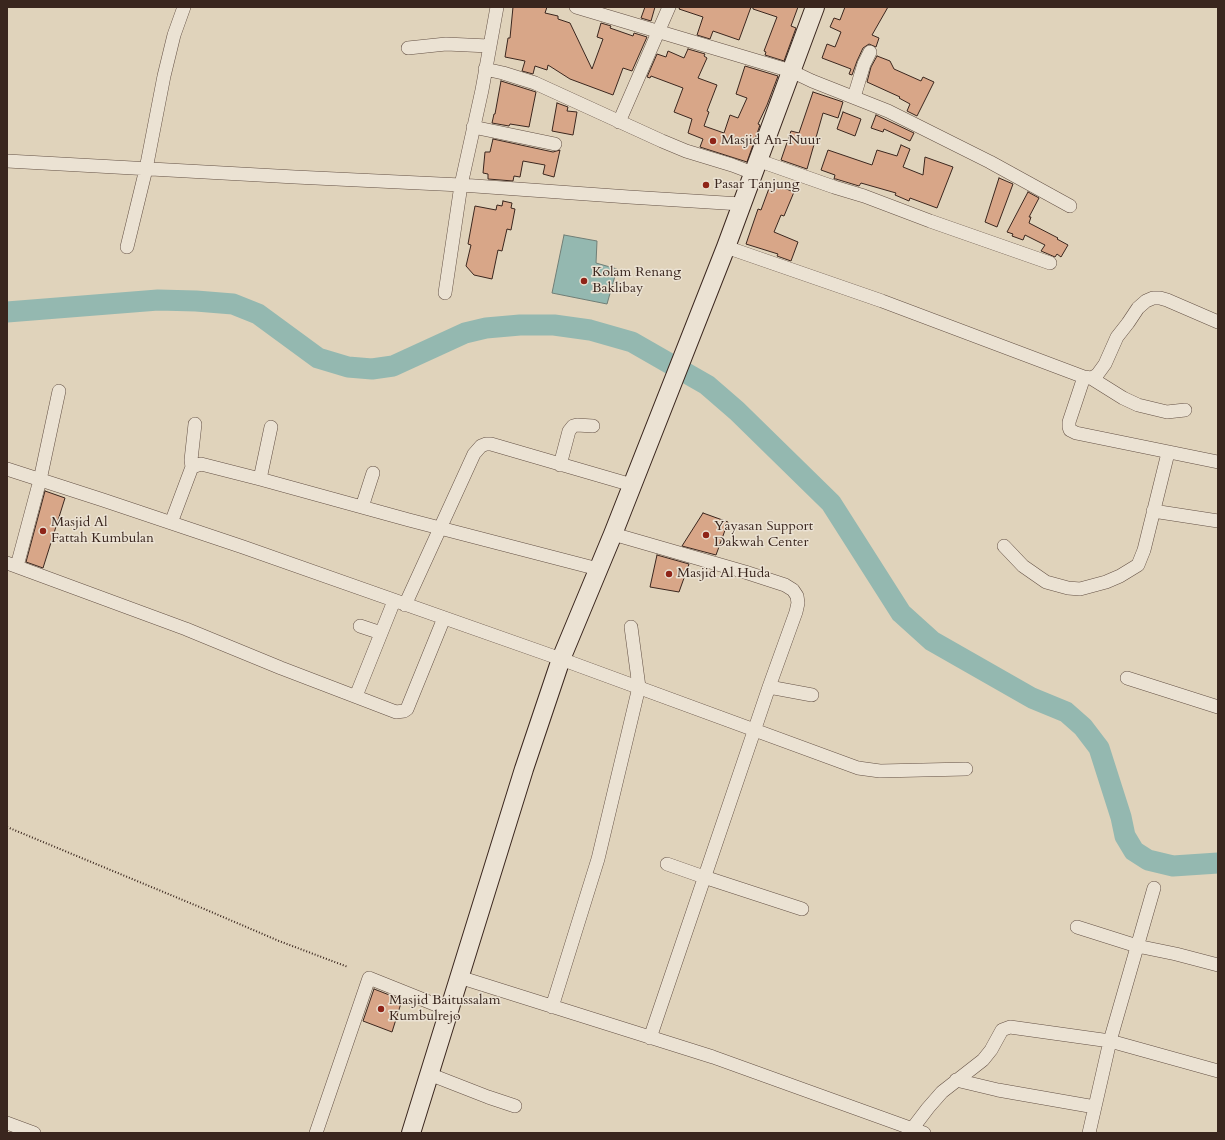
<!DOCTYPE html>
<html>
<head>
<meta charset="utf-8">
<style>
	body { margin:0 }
	#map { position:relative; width:1225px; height:1140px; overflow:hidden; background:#e0d3bb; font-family:Cardo,serif }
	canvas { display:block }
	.frame { position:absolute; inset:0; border:8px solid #3a261e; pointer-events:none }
</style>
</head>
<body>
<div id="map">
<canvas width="1225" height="1140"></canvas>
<div class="frame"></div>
</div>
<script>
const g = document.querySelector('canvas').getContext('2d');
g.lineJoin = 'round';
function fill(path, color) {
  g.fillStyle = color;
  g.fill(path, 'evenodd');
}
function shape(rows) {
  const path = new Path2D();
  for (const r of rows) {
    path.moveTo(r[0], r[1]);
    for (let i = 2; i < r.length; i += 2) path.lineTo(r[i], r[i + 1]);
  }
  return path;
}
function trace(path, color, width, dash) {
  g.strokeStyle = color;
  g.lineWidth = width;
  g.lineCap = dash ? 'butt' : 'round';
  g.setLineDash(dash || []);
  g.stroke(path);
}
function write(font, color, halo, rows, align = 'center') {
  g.font = font + ' Cardo,serif';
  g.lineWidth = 3;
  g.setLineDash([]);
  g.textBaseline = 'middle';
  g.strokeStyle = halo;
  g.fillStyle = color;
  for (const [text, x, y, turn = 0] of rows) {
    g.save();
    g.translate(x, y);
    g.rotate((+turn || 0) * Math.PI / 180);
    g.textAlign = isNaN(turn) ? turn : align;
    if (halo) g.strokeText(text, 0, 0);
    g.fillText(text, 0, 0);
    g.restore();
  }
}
const water = shape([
	[564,235,597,241,596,263,617,269,607,304,552,293,564,235]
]);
const river = shape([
	[7,312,158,300,196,301,233,304,258,314,318,358,348,367,372,369,393,366,465,333,486,328,520,325,554,325,590,330,632,342,707,385,737,411,831,503,901,613,932,641,1032,698,1066,712,1083,727,1099,748,1121,817,1125,836,1134,851,1148,860,1173,866,1218,863]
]);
const building = shape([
	[513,7,547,7,545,13,558,16,558,19,570,23,592,69,603,39,597,37,601,23,611,26,610,28,633,36,634,33,647,37,632,71,623,68,613,95,570,79,548,65,547,70,535,66,533,74,522,71,525,61,505,57,508,38,510,38,513,7],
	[645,7,655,7,651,21,641,18,645,7],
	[680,7,751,7,739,40,713,31,710,39,697,35,703,17,679,9,680,7],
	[753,7,798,7,791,26,796,28,784,61,765,55,766,52,764,51,777,17,753,9,753,7],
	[845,7,888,7,872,35,879,38,876,47,869,44,863,48,857,61,852,75,849,74,851,69,822,58,827,44,835,47,841,32,830,27,834,18,840,20,845,7],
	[688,49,705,54,704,56,707,58,698,78,717,85,707,111,709,112,704,126,724,133,730,115,738,118,747,98,736,94,745,66,778,76,767,105,758,124,760,125,747,162,700,147,703,139,688,133,692,119,674,112,683,88,651,76,650,78,647,77,657,54,666,57,668,51,684,58,688,49],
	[877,56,890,61,894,69,921,81,923,77,934,82,917,116,907,111,910,104,899,98,900,97,867,82,871,67,877,56],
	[501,81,536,92,529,127,510,124,509,126,492,123,494,114,495,114,501,81],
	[813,92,843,102,838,118,823,113,807,169,781,160,791,131,799,133,813,92],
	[557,103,568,107,567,111,577,112,573,135,552,131,557,103],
	[843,112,861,119,855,136,837,129,843,112],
	[876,115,914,133,910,141,884,129,883,132,871,128,876,115],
	[493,139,553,152,560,150,554,177,543,174,545,165,523,161,520,177,514,176,513,181,488,179,488,174,483,173,485,152,490,152,493,139],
	[901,145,910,149,903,167,923,175,925,157,953,167,937,208,910,198,909,201,895,195,896,193,861,183,859,186,836,179,834,179,835,175,821,170,828,150,872,165,877,150,897,156,901,145],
	[999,178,1013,184,997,227,985,222,999,178],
	[771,183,794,192,784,216,781,215,774,232,798,242,791,261,777,256,778,254,746,244,758,209,761,210,771,183],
	[1028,192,1039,198,1029,217,1031,217,1029,223,1058,238,1057,239,1068,245,1061,257,1057,254,1055,257,1041,251,1045,245,1025,235,1023,240,1012,236,1013,234,1007,232,1028,192],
	[503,201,512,203,511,208,515,209,511,230,507,229,502,251,498,250,492,279,474,275,466,266,471,245,468,244,475,206,496,210,497,205,502,206,503,201],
	[45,491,65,498,43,568,26,562,45,491],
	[703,513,728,522,716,555,682,546,703,513],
	[657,555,689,564,679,592,650,587,657,555],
	[374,989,402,1000,392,1032,363,1021,374,989]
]);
const path = shape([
	[7,827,202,908,279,941,348,967]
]);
const street = shape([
	[576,7,791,71,812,81,888,111,990,162,1070,206],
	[408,48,446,44,489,46],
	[485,69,503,73,535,83,662,141,686,151,732,165,753,173],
	[854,97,864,64,870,52],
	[619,122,669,7],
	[473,127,555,144],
	[757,160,834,187,864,196,930,221,1050,263],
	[7,161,295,177,461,185,629,197,741,204],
	[127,247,146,169,164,76,174,35,184,7],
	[726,247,882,301,1084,377,1069,422,1069,427,1070,430,1076,433,1218,462],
	[445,293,461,185,482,90,497,7],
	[1084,377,1091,378,1097,375,1105,364,1117,337,1128,323,1138,308,1146,301,1153,298,1160,298,1167,300,1218,322],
	[1091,378,1123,398,1138,405,1167,412,1185,410],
	[560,465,569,431,573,426,577,425,593,426],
	[192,467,191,460,195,424],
	[7,469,103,500,243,547,561,659,858,768,880,771,966,769],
	[260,479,271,427],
	[362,507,373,473],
	[1153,511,1218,521],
	[171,523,192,467,201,464,260,479,409,520,598,569],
	[613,534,745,572,785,585,793,590,797,596,798,603,796,612,769,687,650,1038],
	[1004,546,1023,566,1046,582,1068,588,1080,589,1106,582,1120,576,1138,565,1144,550,1168,453],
	[7,563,186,629,281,668,396,712,404,711,407,709,444,618],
	[17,566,40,480,59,391],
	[405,605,474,454,481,446,486,444,491,444,632,485],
	[360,626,381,633],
	[1127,678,1218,707],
	[769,687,812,695],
	[356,696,394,601],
	[667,864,704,877,802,909],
	[1077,927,1137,946,1176,954,1218,965],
	[459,977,713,1057,924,1133],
	[552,1007,598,859,639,687,631,627],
	[429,1074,488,1097,515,1106],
	[956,1080,998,1090,1095,1107],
	[7,1123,34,1133],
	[912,1129,928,1108,942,1092,983,1060,991,1050,1002,1030,1010,1027,1110,1041,1218,1071],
	[316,1133,369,978,449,1010],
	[1089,1133,1110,1041,1154,888]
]);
const secondary = shape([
	[411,1133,524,769,561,659,613,534,726,247,815,7]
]);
const markers = [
	[713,141,4,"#8f2418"],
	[706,185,4,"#8f2418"],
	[584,281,4,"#8f2418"],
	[43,531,4,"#8f2418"],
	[706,535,4,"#8f2418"],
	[669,574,4,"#8f2418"],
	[381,1009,4,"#8f2418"]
];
const poiNames = [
	["Masjid An-Nuur",721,141],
	["Pasar Tanjung",714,185],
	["Kolam Renang",592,273],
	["Baklibay",592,289],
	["Masjid Al",51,523],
	["Fattah Kumbulan",51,539],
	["Yayasan Support",714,527],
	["Dakwah Center",714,543],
	["Masjid Al Huda",677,574],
	["Masjid Baitussalam",389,1001],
	["Kumbulrejo",389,1017]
];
fill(water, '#94b8b0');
trace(water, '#707e76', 1);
trace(river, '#94b8b0', 21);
fill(building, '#d8a688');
trace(building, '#3a261e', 1);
trace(street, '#645145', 14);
trace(secondary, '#3a261e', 20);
trace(path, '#3a261e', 2, [1, 2]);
trace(street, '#ebe2d3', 13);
trace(secondary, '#ebe2d3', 18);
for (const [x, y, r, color] of markers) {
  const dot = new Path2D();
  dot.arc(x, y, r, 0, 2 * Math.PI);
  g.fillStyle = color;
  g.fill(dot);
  trace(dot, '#ebe2d3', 1.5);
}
write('14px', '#3a261e', '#ebe2d3', poiNames, 'left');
</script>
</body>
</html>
